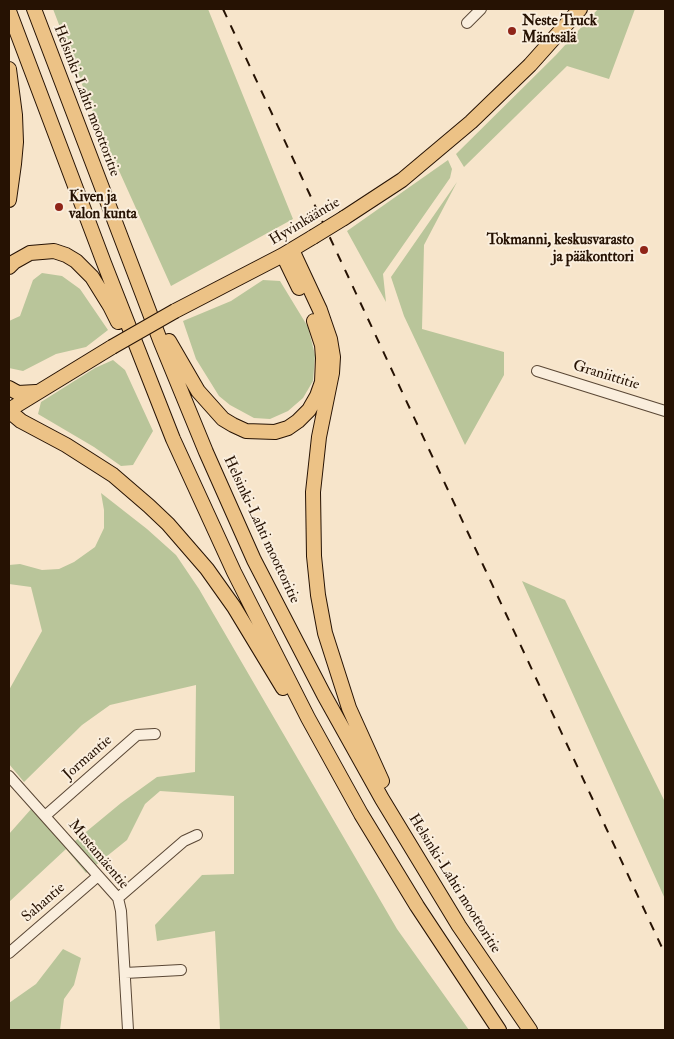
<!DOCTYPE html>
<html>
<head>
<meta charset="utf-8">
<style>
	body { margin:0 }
	#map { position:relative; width:674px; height:1039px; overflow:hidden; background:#f7e5cb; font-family:"IM FELL Double Pica",serif }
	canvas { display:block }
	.frame { position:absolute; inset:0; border:10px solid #261203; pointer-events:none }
</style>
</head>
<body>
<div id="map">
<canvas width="674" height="1039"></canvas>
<div class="frame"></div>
</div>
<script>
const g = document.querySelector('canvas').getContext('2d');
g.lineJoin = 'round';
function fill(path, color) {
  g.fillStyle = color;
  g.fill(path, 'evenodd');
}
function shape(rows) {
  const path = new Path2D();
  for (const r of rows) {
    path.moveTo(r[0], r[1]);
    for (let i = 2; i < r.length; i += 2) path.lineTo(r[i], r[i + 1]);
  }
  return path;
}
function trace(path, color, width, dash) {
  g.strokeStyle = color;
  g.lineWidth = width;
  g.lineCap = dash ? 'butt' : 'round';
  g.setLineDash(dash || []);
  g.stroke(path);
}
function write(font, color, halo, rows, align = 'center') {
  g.font = font + ' "IM FELL Double Pica",serif';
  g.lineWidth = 4;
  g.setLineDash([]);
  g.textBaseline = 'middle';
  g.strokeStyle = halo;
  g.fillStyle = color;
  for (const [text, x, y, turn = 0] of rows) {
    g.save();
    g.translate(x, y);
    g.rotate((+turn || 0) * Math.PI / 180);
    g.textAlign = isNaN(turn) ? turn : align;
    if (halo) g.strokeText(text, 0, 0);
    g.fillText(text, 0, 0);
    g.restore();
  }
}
const green = shape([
	[53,9,208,9,293,219,171,286,93,113],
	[598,9,635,9,609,79,567,66,464,167,456,154,556,55],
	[448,160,452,169,450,178,383,274,386,302,347,231],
	[457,182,424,245,422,329,504,352,504,375,465,445,404,316,391,277],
	[42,273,62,276,80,289,108,330,86,347,56,354,23,371,9,368,9,321,20,316,33,280],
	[263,280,280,281,308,327,315,355,313,381,303,398,288,411,270,419,254,418,230,405,219,396,196,359,183,321,231,301],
	[113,360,125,370,153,431,133,465,121,466,94,447,38,414,41,402,95,368],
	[101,493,147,529,176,555,199,589,397,929,469,1030,220,1030,215,931,157,941,155,925,202,875,234,874,234,796,160,791,145,804,127,840,86,873,66,849,9,902,9,834,32,808,69,846,121,803,157,777,195,772,196,685,110,705,82,725,24,782,9,764,9,690,42,631,31,587,9,584,9,565,20,564,42,570,59,569,74,562,95,547,104,528,104,510],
	[522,581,565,600,665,802,665,899],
	[63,949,81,958,74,985,64,999,60,1030,9,1030,9,1003,36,984]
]);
const minor = shape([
	[467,23,481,9],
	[537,371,665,411],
	[9,776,118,898,121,911,128,1030],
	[45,816,137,735,155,734],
	[118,898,184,841,197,835],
	[9,953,98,876],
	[125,973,181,970]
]);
const highway = shape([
	[34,9,160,340,206,452,254,560,324,695,382,799,459,926,530,1030],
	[9,11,104,263,173,439,234,572,308,718,361,814,417,906,499,1030],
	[9,69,15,115,16,142,14,164,9,200],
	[344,218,402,180,471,122,530,65,580,9],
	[292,250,320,310,330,339,333,357,332,373,319,437,313,492,314,556,318,595,325,633,349,708,382,781],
	[283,255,299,288],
	[9,267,14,262,30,253,54,251,66,255,76,261,92,277,110,306,118,322],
	[175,311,283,255,313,237],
	[169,341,198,391,223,419,233,425,246,431,275,432,288,428,298,421,309,410,317,396,322,382,323,358,322,345,314,321],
	[9,388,18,393,36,392],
	[9,410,112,347],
	[9,411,21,421,66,445,113,475,149,506,168,524,207,569,234,607,283,688]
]);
const rail = shape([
	[223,9,665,954]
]);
const highwayBridge = shape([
	[313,237,344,218],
	[112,347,175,311]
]);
const markers = [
	[512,31,5,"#8f2418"],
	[59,207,5,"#8f2418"],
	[644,250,5,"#8f2418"]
];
const poiNames = [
	["Neste Truck",522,22],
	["Mäntsälä",522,39],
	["Kiven ja",69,198],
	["valon kunta",69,215],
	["Tokmanni, keskusvarasto",634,241,"right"],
	["ja pääkonttori",634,258,"right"]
];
const streetNames = [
	["Helsinki-Lahti moottoritie",86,101,69],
	["Hyvinkääntie",305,222,-31],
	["Graniittitie",606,376,17],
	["Helsinki-Lahti moottoritie",261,530,65],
	["Jormantie",88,758,-41],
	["Mustamäentie",98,855,50],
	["Helsinki-Lahti moottoritie",454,884,58],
	["Sahantie",44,903,-41]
];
fill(green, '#b9c59a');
trace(minor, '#5a4735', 12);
trace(highway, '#261203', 16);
trace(minor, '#faeedd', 10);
trace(highway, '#ecc286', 14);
trace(rail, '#261203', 2, [9, 9]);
trace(highwayBridge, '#261203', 16, []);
trace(highwayBridge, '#ecc286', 14);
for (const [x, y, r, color] of markers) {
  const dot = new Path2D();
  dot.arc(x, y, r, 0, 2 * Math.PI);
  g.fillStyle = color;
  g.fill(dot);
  trace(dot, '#faeedd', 2);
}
write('bold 15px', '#261203', '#faeedd', poiNames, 'left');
write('15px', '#261203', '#faeedd', streetNames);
</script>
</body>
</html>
